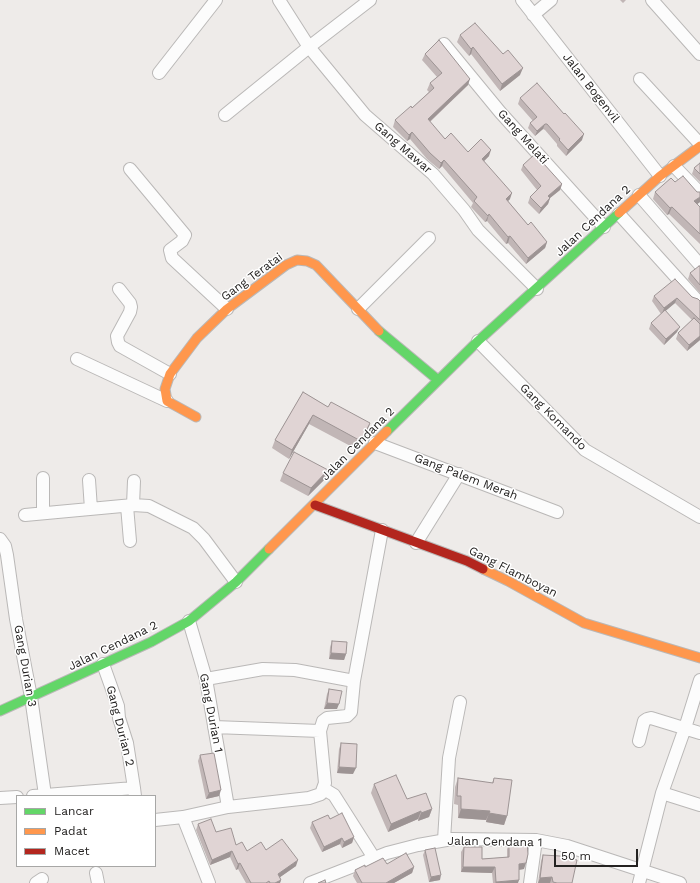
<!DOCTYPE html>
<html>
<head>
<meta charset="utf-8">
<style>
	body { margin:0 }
	#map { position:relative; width:700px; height:883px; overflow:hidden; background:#eeebe9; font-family:"Work Sans",sans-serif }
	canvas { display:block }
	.legend { position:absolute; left:16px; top:795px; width:140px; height:72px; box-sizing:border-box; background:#fff; border:1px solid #a7a7a6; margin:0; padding:5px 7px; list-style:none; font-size:12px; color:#242221 }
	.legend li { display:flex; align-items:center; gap:8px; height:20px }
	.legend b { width:20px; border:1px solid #a7a7a6 }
	.scale { position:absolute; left:554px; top:849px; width:84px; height:18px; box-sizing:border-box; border:2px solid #242221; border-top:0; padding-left:5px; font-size:12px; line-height:14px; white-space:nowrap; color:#242221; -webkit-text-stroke:3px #fff; paint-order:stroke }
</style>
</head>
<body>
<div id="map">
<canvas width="700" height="883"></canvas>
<ul class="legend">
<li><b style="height:5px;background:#63d668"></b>Lancar</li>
<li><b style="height:5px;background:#ff974d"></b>Padat</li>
<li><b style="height:5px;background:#b3261e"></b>Macet</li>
</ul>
<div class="scale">50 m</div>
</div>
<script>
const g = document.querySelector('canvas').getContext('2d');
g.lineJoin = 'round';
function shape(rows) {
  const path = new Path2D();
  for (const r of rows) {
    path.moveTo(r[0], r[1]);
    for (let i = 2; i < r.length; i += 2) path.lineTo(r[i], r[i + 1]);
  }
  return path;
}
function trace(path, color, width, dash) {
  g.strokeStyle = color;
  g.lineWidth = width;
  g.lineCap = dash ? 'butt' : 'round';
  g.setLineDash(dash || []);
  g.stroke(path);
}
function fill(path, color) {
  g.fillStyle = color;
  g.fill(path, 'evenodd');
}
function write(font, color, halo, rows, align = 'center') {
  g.font = font + ' "Work Sans",sans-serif';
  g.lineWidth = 3;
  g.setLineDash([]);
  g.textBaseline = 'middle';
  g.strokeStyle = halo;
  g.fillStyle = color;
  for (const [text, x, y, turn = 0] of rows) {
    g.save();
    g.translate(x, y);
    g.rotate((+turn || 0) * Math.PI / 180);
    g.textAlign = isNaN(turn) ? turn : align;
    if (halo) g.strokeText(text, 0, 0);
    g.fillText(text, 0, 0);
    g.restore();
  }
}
const street = shape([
	[279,0,309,47,365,115,433,174,464,210,478,230,537,289],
	[522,0,660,176],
	[652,0,700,54],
	[533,15,551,0],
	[444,44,500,112,604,227],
	[159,73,216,0],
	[640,79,700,144],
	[225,115,309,47,370,0],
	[674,166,700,193],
	[130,169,185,235,182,241,170,250,172,258,227,309],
	[639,195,700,265],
	[619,214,695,298],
	[119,289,130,303,131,307,130,312,117,336,118,342,120,346,170,374],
	[358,309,429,238],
	[478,341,585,450,700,517],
	[77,359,167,401],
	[375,443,557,512],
	[43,478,43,513],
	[89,480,91,509],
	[133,505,134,481],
	[127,506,130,541],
	[25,515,133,505,149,506,193,528,204,539,236,582],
	[0,539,5,546,7,555,16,619,31,697,45,795],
	[416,543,459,474],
	[189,621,206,679,228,807],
	[103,664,118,706,119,718,127,743,134,788],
	[206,679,263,669,295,670,354,681,351,712,347,716,327,718,323,721,320,731,214,727],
	[354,681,382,530],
	[639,741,644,721,647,719,651,718,700,733],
	[324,789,334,795,374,858],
	[662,793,700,805],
	[33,796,134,788,135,796],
	[0,798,17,797],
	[183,817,209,883],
	[155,820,183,817,228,807,309,798,321,794,325,783,320,731],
	[444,840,449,758,460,702],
	[96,873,98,883],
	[36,883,42,879],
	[310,883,387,853,418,845,452,839,536,840,567,846,680,883],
	[530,883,536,840],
	[639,883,662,793,685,728,700,680]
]);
const fast = shape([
	[379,331,438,380],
	[387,431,478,341,619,213],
	[0,711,151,642,189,621,236,582,269,549]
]);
const slow = shape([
	[619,213,660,176,700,146],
	[196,417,167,401,165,389,170,374,197,338,227,309,286,265,297,260,307,261,316,265,379,331],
	[269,549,387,431],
	[483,569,508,581,584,623,700,658]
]);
const jam = shape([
	[315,505,467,561,483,569]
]);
const wall = shape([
	[620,0,626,0,623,3],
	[460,35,503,54,520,75,500,91,471,54,469,56,457,42],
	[425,54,468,85,430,122,445,139,468,152,489,156,484,161,510,199,508,201,528,225,547,242,545,248,526,264,508,243,506,244,487,221,485,222,471,207,473,203,442,166,439,169,427,159,410,139,407,141,393,127,395,120,412,108,429,92,427,90,430,83,437,77,422,60],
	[520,98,582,140,566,156,557,146,557,144,545,130,543,129,535,136,528,128,530,123,533,121,518,104],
	[700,163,700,182,692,174,694,168],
	[523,165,562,184,560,190,550,198,548,204,539,214,528,203,530,197,537,190,521,170],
	[675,182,700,202,697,204,700,207,700,244,669,214,667,215,653,199,655,192],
	[700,266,700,293,688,279,690,273],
	[654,296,692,297,700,301,700,340,687,351,676,339,678,333,692,320,675,303,665,311,677,332,664,345,649,329,651,323,661,314,652,301],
	[303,392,328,407,370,423,367,432,361,444,356,449,309,424,289,459,272,448,275,440],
	[328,470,325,479,308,496,280,481,283,473],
	[332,641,346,654,344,660,329,659,330,647],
	[329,689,337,709,324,709,327,694],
	[341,743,353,774,337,773,339,749],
	[200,755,219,796,206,799,198,761],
	[458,778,492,783,494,778,507,816,504,825,486,822,486,820,458,818,458,805,454,804,455,787],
	[374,784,407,799,432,809,429,817,418,821,418,819,388,832,371,793],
	[330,819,354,837,352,843,342,848,340,844,322,852,310,828,312,822],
	[198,824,216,832,236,845,247,851,266,850,296,866,280,877,281,880,280,883,246,883,238,869,236,870,230,857,210,865,196,830],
	[509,844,524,869,519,870,518,883,493,883,492,873,461,872,461,852,464,847,482,859,507,857,507,849],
	[425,850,440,880,429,882,423,855],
	[543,855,572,883,538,883,541,861],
	[387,864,414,867,412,873,394,883,357,883,353,876,355,870,365,867]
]);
const shadedWall = shape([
	[473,47,471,54,469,56,471,49],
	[523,68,520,75,500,91,502,84],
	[470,79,468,85,425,126,428,119],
	[545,124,543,129,535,136,537,131],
	[412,132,410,139,407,141,409,135],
	[584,134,582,140,566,156,568,150],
	[491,150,489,156,480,165,482,159],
	[444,160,442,166,439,169,441,163],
	[562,184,560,190,545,202,548,196],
	[512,193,510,199,504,205,506,199],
	[700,197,700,202,692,208,694,201],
	[550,198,548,204,539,214,541,208],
	[672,207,669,214,667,215,670,208],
	[489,214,487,221,485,222],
	[510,236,508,243,506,244,508,237],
	[547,242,545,248,526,264,528,258],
	[677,298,675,303,662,314,664,308],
	[680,327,677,332,664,345,666,339],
	[700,336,700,340,687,351,689,345],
	[313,415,309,424,289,459,292,450],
	[370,423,367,432,361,444,356,449,359,440],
	[328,470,325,479,308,496,311,488],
	[331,653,346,654,344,660,329,659],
	[327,703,339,704,337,709,324,709],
	[339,767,356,768,353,774,337,773],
	[221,790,219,796,206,799,209,793],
	[432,809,429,817,418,821,421,813],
	[461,809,490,811,486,820,458,818],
	[421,811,418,819,388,832,391,824],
	[489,813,507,816,504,825,486,822],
	[354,837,352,843,342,848,344,842],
	[342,838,340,844,322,852,324,847],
	[232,851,230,857,210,865,212,860],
	[298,860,296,866,276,880,278,874],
	[240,863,238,869,236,870,238,864],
	[526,863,524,869,517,870,519,864],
	[414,867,412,873,394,883,386,883],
	[463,867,495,867,492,873,461,872],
	[441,875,440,880,429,882,431,877],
	[552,877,550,883,538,883,540,878],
	[281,880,280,883,275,883],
	[519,880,518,883,495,883,496,882]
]);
const building = shape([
	[475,23,503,54,508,50,523,68,502,84,473,47,471,49,460,35,475,23],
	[439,40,470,79,428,119,445,139,451,133,468,152,481,139,491,150,482,159,512,193,506,199,528,225,531,222,547,242,528,258,510,236,508,237,489,214,488,216,474,201,477,197,444,160,441,163,430,153,412,132,409,135,395,120,411,106,412,108,434,88,430,83,442,73,425,54,439,40],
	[537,83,564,114,565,113,584,134,568,150,559,140,560,139,547,124,545,124,537,131,530,123,537,117,520,98,537,83],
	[535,154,562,184,548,196,550,198,541,208,530,197,541,186,523,165,535,154],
	[700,163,700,174,694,168,700,163],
	[683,176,697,192,700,192,700,197,694,201,700,207,700,234,672,207,670,208,655,192,671,178,675,182,683,176],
	[699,266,700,266,700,285,690,273,699,266],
	[675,279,692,297,698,299,700,301,700,320,677,298,664,308,654,296,675,279],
	[665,310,680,327,666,339,651,323,665,310],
	[694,318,700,324,700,336,689,345,678,333,694,318],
	[303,392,328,407,331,402,370,423,364,435,359,440,313,415,292,450,275,440,303,392],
	[294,452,328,470,311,488,283,473,294,452],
	[332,641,347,642,346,654,331,653,332,641],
	[329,689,342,691,339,704,327,703,329,689],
	[341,743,357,744,356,768,339,767,341,743],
	[214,753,221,790,209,793,200,755,214,753],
	[396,775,407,799,426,793,432,809,421,813,421,811,391,824,374,784,396,775],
	[458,778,493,783,494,778,512,780,507,816,489,813,490,811,461,809,461,796,457,796,458,778],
	[342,813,354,837,344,842,342,838,324,847,312,822,328,815,330,819,342,813],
	[211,819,216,832,231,828,236,845,242,842,247,851,261,842,266,850,282,839,298,860,278,874,281,880,275,883,270,883,269,881,266,883,251,883,240,863,238,864,232,851,212,860,198,824,211,819],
	[527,843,528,854,526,863,519,864,519,880,496,882,495,867,463,867,464,847,482,847,482,859,509,857,509,844,527,843],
	[435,848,441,875,431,877,425,850,435,848],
	[406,853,414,867,386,883,362,883,355,870,365,865,365,867,383,858,387,864,406,853],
	[543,855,560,856,577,860,572,883,557,883,553,882,552,877,540,878,543,855],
	[325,880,326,883,318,883,325,880]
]);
const streetNames = [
	["Jalan Bogenvil",591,88,52],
	["Gang Melati",523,137,48],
	["Gang Mawar",403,148,41],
	["Jalan Cendana 2",593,221,-43],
	["Gang Teratai",252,277,-36],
	["Gang Komando",553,417,45],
	["Jalan Cendana 2",358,444,-45],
	["Gang Palem Merah",466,477,21],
	["Gang Flamboyan",513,572,27],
	["Jalan Cendana 2",113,646,-26],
	["Gang Durian 3",25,666,80],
	["Gang Durian 1",211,713,79],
	["Gang Durian 2",120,726,76],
	["Jalan Cendana 1",495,842,1]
];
trace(street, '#bab8b7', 14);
trace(fast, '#bab8b7', 11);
trace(slow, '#bab8b7', 11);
trace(jam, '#bab8b7', 11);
trace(street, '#fcfcfc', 12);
trace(fast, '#63d668', 9);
trace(slow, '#ff974d', 9);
trace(jam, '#b3261e', 9);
fill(wall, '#c1b6b6');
fill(shadedWall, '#9d9494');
fill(building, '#e0d4d4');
trace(building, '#9d9494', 1);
write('12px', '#242221', '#fff', streetNames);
</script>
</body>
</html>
